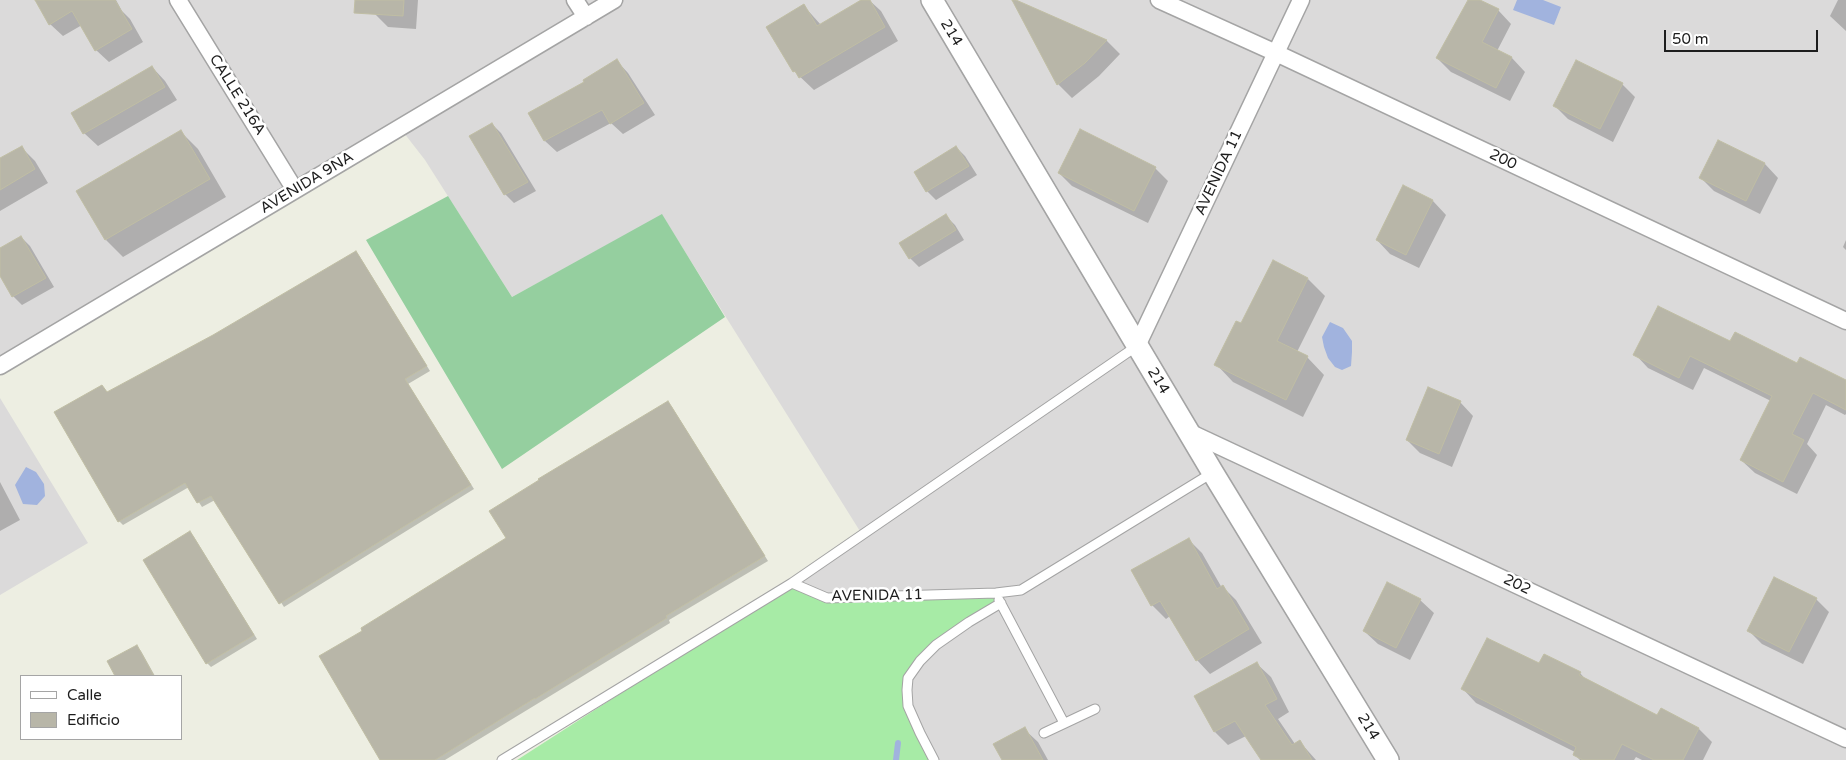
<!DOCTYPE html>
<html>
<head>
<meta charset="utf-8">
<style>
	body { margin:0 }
	#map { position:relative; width:1846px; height:760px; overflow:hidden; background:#edeee2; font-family:"Varela Round",sans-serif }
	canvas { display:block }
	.legend { position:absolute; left:20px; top:675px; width:162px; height:65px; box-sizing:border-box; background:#fff; border:1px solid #a5a5a5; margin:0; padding:6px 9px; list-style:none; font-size:15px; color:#1d1d1d }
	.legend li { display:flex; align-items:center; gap:10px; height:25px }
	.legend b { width:25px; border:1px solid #a5a5a5 }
	.scale { position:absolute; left:1664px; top:30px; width:154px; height:22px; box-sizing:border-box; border:2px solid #1d1d1d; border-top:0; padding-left:6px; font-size:15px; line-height:18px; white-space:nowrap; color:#1d1d1d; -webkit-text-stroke:4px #fff; paint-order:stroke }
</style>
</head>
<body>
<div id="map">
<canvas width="1846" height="760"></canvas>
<ul class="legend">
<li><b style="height:6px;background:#fff"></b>Calle</li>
<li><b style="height:14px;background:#b8b6a8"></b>Edificio</li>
</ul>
<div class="scale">50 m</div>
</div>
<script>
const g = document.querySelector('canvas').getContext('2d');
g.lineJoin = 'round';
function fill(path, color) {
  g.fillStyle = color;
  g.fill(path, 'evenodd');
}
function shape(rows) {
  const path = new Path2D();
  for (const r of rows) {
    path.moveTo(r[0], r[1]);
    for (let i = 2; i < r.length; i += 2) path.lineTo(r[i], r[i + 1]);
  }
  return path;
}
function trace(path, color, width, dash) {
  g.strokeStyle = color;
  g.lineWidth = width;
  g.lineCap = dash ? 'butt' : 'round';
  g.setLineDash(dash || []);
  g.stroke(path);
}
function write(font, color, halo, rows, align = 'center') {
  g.font = font + ' "Varela Round",sans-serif';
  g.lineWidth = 5;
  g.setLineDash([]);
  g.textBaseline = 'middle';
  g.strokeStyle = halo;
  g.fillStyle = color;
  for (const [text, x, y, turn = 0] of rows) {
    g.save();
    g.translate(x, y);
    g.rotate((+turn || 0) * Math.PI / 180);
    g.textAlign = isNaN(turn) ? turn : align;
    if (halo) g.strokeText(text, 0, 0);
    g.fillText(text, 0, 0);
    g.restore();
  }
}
const residential = shape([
	[0,0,1846,0,1846,760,934,760,827,598,792,583,863,536,662,215,512,297,425,160,397,124,0,366],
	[0,398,88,543,0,595]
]);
const grass = shape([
	[792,583,827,598,996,593,1001,603,936,645,909,678,909,706,934,760,517,760]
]);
const forest = shape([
	[448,196,512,297,662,214,725,317,502,469,366,240]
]);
const water = shape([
	[1517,0,1543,0,1561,7,1554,25,1513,10],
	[1330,322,1343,328,1352,341,1352,352,1351,366,1342,370,1335,367,1328,358,1324,347,1322,337],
	[26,467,36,472,44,484,45,496,37,505,23,504,15,485]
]);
const shadow = shape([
	[36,0,116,0,122,11,130,19,143,42,109,62,96,50,82,25,63,36,50,24],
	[375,0,418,0,416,29,388,27,375,14],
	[864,0,869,0,881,11,898,41,814,90,794,71,804,6,821,25],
	[1469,0,1478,0,1498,10,1511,24,1497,51,1512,58,1525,72,1510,101,1451,72,1437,58],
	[1838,0,1846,0,1846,31,1830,16],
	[1014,1,1107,41,1120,54,1099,76,1072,98,1058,84],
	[617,61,628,73,655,115,623,134,611,123,557,152,545,141,530,113,586,82],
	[152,67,165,81,177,100,98,146,84,133],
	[1622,84,1635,97,1613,142,1568,119,1554,105],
	[492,124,501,133,536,191,514,203,505,194,471,137],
	[181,132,198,149,226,197,123,257,106,240],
	[1719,142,1765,164,1778,178,1760,214,1714,191,1701,178],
	[21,147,35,161,48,183,0,211,0,160],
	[956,147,965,156,977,175,936,200,927,191],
	[1155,168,1168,181,1148,223,1072,186,1059,173],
	[1404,187,1433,201,1446,215,1419,268,1390,254,1377,240],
	[946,216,955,225,964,240,919,267,910,258],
	[21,237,30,246,54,287,22,305,13,296,0,273,0,249],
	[1846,240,1846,250,1843,247],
	[356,252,360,257,430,371,408,384,474,489,284,607,215,500,202,507,189,487,123,525,119,521,102,386,108,393,214,336],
	[1308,279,1325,296,1297,352,1307,357,1324,375,1303,417,1233,382,1216,364,1242,325],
	[1731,343,1797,364,1846,383,1846,414,1845,415,1826,405,1807,444,1817,455,1797,494,1755,473,1741,460,1771,401,1704,368,1693,390,1648,368,1635,354],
	[1460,402,1473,416,1452,467,1420,453,1407,440],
	[672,407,768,561,669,620,670,623,445,760,381,760,364,631,508,539],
	[0,482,20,520,0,531],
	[190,533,194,537,257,639,211,667,207,663],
	[1188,539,1202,553,1222,588,1223,587,1236,600,1262,643,1210,674,1197,660,1170,616,1166,619,1152,605,1133,570],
	[1816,599,1829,612,1803,664,1762,644,1749,631],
	[1420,600,1434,613,1410,660,1378,644,1364,631],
	[137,647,141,651,155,676,117,676,109,662],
	[1257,664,1271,677,1289,712,1278,719,1295,744,1300,742,1316,760,1262,760,1246,736,1228,745,1215,732],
	[1580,673,1588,682,1658,716,1661,710,1699,729,1712,742,1703,760,1642,760,1636,757,1634,760,1580,760,1574,754,1575,752,1476,703,1463,689],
	[1024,729,1038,742,1048,760,1003,760]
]);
const stream = shape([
	[896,760,898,743]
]);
const building = shape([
	[35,0,115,0,132,29,95,51,72,11,49,25,35,0],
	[355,0,404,0,403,16,354,13,355,0],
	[861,0,870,0,885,27,799,78,795,71,793,72,766,27,804,4,817,26,861,0],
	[1012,0,1016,0,1107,40,1085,63,1057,85,1012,0],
	[1468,0,1480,0,1499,9,1482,42,1512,57,1496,88,1436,58,1468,0],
	[617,59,644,103,610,124,602,110,544,141,528,113,584,82,583,80,617,59],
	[1576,60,1623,83,1600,129,1553,106,1576,60],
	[152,66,165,87,83,134,71,113,152,66],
	[492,123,528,182,504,195,469,136,492,123],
	[1080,129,1156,167,1134,211,1058,173,1080,129],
	[181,130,210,179,105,240,76,191,181,130],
	[1718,140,1765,163,1746,201,1699,178,1718,140],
	[22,146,35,169,0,190,0,158,22,146],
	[956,146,969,166,926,192,914,172,956,146],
	[1403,185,1433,200,1406,255,1376,240,1403,185],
	[946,214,956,230,909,259,899,243,946,214],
	[21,236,46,278,12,297,0,276,0,248,21,236],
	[356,251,427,366,405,379,471,485,279,604,211,496,197,503,185,483,118,522,54,412,102,385,107,392,213,335,356,251],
	[1273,260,1308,278,1277,341,1308,356,1286,400,1214,365,1236,321,1241,323,1273,260],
	[1658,306,1730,341,1735,332,1797,363,1800,357,1846,380,1846,410,1813,393,1792,434,1804,440,1783,482,1740,460,1772,396,1690,356,1679,378,1633,355,1658,306],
	[1428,387,1461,401,1439,454,1406,440,1428,387],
	[668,401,765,556,666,616,667,618,535,699,535,698,435,760,380,760,319,656,362,631,361,628,506,538,489,511,539,480,538,479,668,401],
	[190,531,254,635,206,664,143,560,190,531],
	[1189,538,1217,589,1223,585,1249,629,1196,661,1160,601,1151,606,1131,570,1189,538],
	[1774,577,1817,598,1789,652,1747,631,1774,577],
	[1387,582,1421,599,1396,648,1363,631,1387,582],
	[1487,638,1539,663,1544,654,1581,672,1579,675,1657,715,1661,708,1699,728,1683,760,1654,760,1622,744,1614,760,1583,760,1573,755,1576,747,1461,689,1487,638],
	[137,645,154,676,115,676,107,661,137,645],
	[1257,662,1277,699,1265,705,1292,745,1300,740,1312,760,1261,760,1235,721,1214,732,1194,696,1257,662],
	[1025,727,1043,760,1002,760,993,744,1025,727]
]);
const service = shape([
	[792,583,1137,346],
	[999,600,1064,723],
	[1044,733,1095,709],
	[502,760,792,583,827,598,996,593,1021,590,1212,473],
	[934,760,920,733,908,706,907,690,908,678,920,661,936,645,969,622,1001,603]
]);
const minor = shape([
	[178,0,295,190],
	[575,0,586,17],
	[1159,0,1276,53,1846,321],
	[1137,346,1301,0],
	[0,366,614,0],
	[1189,432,1846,739]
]);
const tertiary = shape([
	[932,0,1213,473,1388,760]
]);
const streetNames = [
	["214",951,33,59],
	["CALLE 216A",237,95,58],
	["200",1503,160,25],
	["AVENIDA 11",1219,173,-65],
	["AVENIDA 9NA",307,183,-31],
	["214",1158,381,59],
	["202",1517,585,25],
	["AVENIDA 11",877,596,-1],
	["214",1368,727,59]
];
fill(residential, '#dbdada');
fill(grass, '#a7eba6');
fill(forest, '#95cf9f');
fill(water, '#a1b3de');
fill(shadow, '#0003');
trace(stream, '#a1b3de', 6);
fill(building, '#b8b6a8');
trace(building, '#c0bea4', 1);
trace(service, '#a4a4a4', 11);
trace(minor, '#a4a4a4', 19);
trace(tertiary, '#a4a4a4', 24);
trace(service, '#fff', 9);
trace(minor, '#fff', 16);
trace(tertiary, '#fff', 21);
write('15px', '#1d1d1d', '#fff', streetNames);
</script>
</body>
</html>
